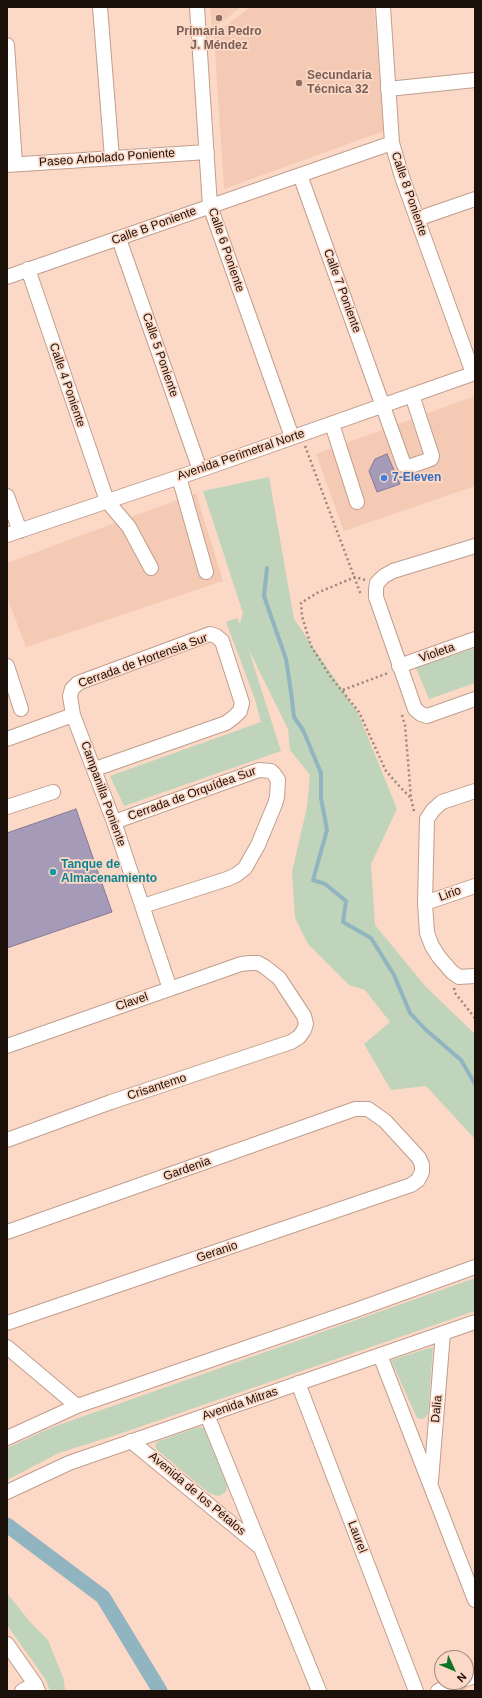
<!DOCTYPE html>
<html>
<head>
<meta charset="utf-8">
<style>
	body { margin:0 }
	#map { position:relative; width:482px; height:1698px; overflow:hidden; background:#fcd8c6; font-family:Helvetica,sans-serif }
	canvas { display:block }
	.frame { position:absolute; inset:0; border:8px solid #1c100a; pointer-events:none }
	.north { position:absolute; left:434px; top:1650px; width:40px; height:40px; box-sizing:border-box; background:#fcd8c6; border:1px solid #a2887b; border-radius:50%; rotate:134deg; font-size:11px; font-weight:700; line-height:16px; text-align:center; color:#1c100a }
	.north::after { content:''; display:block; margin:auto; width:14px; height:18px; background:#0e7527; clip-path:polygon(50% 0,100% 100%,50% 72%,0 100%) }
</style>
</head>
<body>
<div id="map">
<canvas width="482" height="1698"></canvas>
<div class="frame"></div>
<div class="north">N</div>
</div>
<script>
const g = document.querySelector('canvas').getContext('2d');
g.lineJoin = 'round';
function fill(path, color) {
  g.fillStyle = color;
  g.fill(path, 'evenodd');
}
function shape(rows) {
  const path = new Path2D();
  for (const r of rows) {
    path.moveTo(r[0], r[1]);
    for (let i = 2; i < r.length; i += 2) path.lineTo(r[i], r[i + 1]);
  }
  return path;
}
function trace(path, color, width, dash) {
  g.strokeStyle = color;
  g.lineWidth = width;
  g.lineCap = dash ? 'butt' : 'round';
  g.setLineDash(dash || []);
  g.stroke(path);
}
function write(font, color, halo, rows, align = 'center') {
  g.font = font + ' Helvetica,sans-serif';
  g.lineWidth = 3.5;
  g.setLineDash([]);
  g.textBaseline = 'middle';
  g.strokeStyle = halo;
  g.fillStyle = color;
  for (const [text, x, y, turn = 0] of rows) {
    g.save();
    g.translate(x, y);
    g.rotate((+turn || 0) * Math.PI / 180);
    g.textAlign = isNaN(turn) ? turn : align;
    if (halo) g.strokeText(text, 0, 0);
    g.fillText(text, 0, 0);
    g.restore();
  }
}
const built = shape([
	[210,7,241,7,212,30],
	[250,7,374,7,384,131,224,189,214,35],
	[475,396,475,486,344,531,316,454],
	[196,493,223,581,26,647,7,597,7,563]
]);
const green = shape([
	[269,477,294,619,358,713,397,809,371,864,375,925,426,987,475,1034,475,1139,426,1086,391,1090,364,1044,390,1022,365,990,349,985,308,944,295,918,292,872,307,807,310,775,290,750,288,729,248,648,281,751,124,806,110,776,261,722,255,699,226,622,237,618,240,624,243,613,203,491],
	[475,648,475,683,429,699,416,668],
	[475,1278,475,1311,125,1432,59,1453,7,1480,7,1448,53,1427],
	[433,1347,428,1414,423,1419,417,1418,391,1360],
	[198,1427,204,1428,227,1485,226,1492,219,1496,209,1493,156,1449,155,1444,159,1441],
	[7,1593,30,1622,48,1640,64,1680,65,1691,50,1691,46,1680,7,1625]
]);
const stream = shape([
	[267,568,264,596,286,659,291,692,294,717,303,730,321,773,321,798,327,830,313,880,325,884,346,901,343,922,371,938,394,975,410,1013,425,1029,461,1060,475,1084]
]);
const canal = shape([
	[7,1525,103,1597,160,1691]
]);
const building = shape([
	[387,454,400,484,377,492,369,471,375,459,387,454],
	[76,809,112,912,7,948,7,833,76,809]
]);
const path = shape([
	[305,446,361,595],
	[365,580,355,577,317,593,301,603,302,616,311,646,330,676,359,712,386,771,400,787,411,798],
	[343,690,388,673],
	[402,715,405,725,411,798,414,811,416,812],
	[454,988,455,993,475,1018]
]);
const minor = shape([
	[100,7,112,158],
	[197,7,210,206,292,437],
	[383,7,392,143,402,177,473,373],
	[7,45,15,164],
	[388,89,475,80],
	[7,165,207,152],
	[300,175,404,465,408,467,431,459,432,456,412,395],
	[417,219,475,199],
	[119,239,200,470],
	[28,269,107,501,129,527,151,568],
	[7,277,392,143],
	[332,424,357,502],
	[179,477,206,572],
	[7,496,20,531],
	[7,535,200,470,475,373],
	[475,546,393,571,384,576,377,583,376,589,376,597,415,709,421,714,427,716,475,699],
	[7,666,21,709],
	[399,666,475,639],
	[7,739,73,715],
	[95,769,226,723,234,717,240,711,242,703,222,641,216,636,210,634,78,683,72,689,70,696,73,715,114,822,170,989],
	[475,791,442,802,433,810,427,819,425,903,427,933,432,946,439,957,452,972,459,977,475,976],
	[7,807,53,792],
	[114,822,259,770,271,771,274,774,278,780,277,797,275,804,258,845,245,868,236,875,227,879,143,906],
	[425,903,475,886],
	[7,1046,241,964,250,963,258,963,265,967,279,978,304,1016,306,1024,304,1030,299,1037,291,1042,111,1102,7,1140],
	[7,1232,355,1109,368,1109,385,1121,419,1158,422,1165,422,1172,418,1180,411,1185,7,1323],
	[7,1347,77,1406],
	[380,1355,475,1600],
	[298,1383,416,1691],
	[207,1415,319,1691],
	[7,1438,77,1406,356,1310,475,1267],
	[131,1441,260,1547],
	[431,1481,443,1333],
	[7,1492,69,1463,475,1322],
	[7,1644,35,1684,38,1691],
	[466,1679,475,1676],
	[22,1691,35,1684],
	[438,1691,460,1682]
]);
const markers = [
	[219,18,4,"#8d6e63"],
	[299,83,4,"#8d6e63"],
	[384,478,4,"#3f7fe0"],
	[53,872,4,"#0f9aa8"]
];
const educationNames = [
	["Primaria Pedro",219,32],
	["J. Méndez",219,46],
	["Secundaria",307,76,"left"],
	["Técnica 32",307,90,"left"]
];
const streetNames = [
	["Paseo Arbolado Poniente",107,158,-4],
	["Calle 8 Poniente",409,194,71],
	["Calle B Poniente",154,226,-20],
	["Calle 6 Poniente",226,250,71],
	["Calle 7 Poniente",342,291,70],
	["Calle 5 Poniente",160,355,71],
	["Calle 4 Poniente",67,385,71],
	["Avenida Perimetral Norte",241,455,-19],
	["Violeta",437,653,-19],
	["Cerrada de Hortensia Sur",143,661,-20],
	["Campanilla Poniente",103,794,70],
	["Cerrada de Orquídea Sur",192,794,-20],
	["Lirio",450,894,-20],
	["Clavel",132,1002,-19],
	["Crisantemo",157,1087,-18],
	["Gardenia",187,1169,-20],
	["Geranio",217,1252,-19],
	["Avenida Mitras",240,1404,-19],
	["Dalia",437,1409,-85],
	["Avenida de los Pétalos",197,1494,40],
	["Laurel",357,1537,69]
];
const shopNames = [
	["7-Eleven",392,478]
];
const cultureNames = [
	["Tanque de",61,865],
	["Almacenamiento",61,879]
];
fill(built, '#f5cab4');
fill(green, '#bfd4bb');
trace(stream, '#90b4c0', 4);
trace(canal, '#90b4c0', 15);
fill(building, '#a59bb8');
trace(building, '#847998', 1);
trace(minor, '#c09e8d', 16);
trace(path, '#9f8578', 2.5, [2, 3]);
trace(minor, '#fff', 14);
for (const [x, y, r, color] of markers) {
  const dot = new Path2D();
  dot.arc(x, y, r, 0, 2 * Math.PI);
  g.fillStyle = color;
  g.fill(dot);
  trace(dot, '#fcd8c6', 1.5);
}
write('bold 12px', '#785e54', '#fcd8c6', educationNames);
write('12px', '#1c100a', '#fcd8c6', streetNames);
write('bold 12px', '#366cbe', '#fcd8c6', shopNames, 'left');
write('bold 12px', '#0d838f', '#fcd8c6', cultureNames, 'left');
</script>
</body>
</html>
